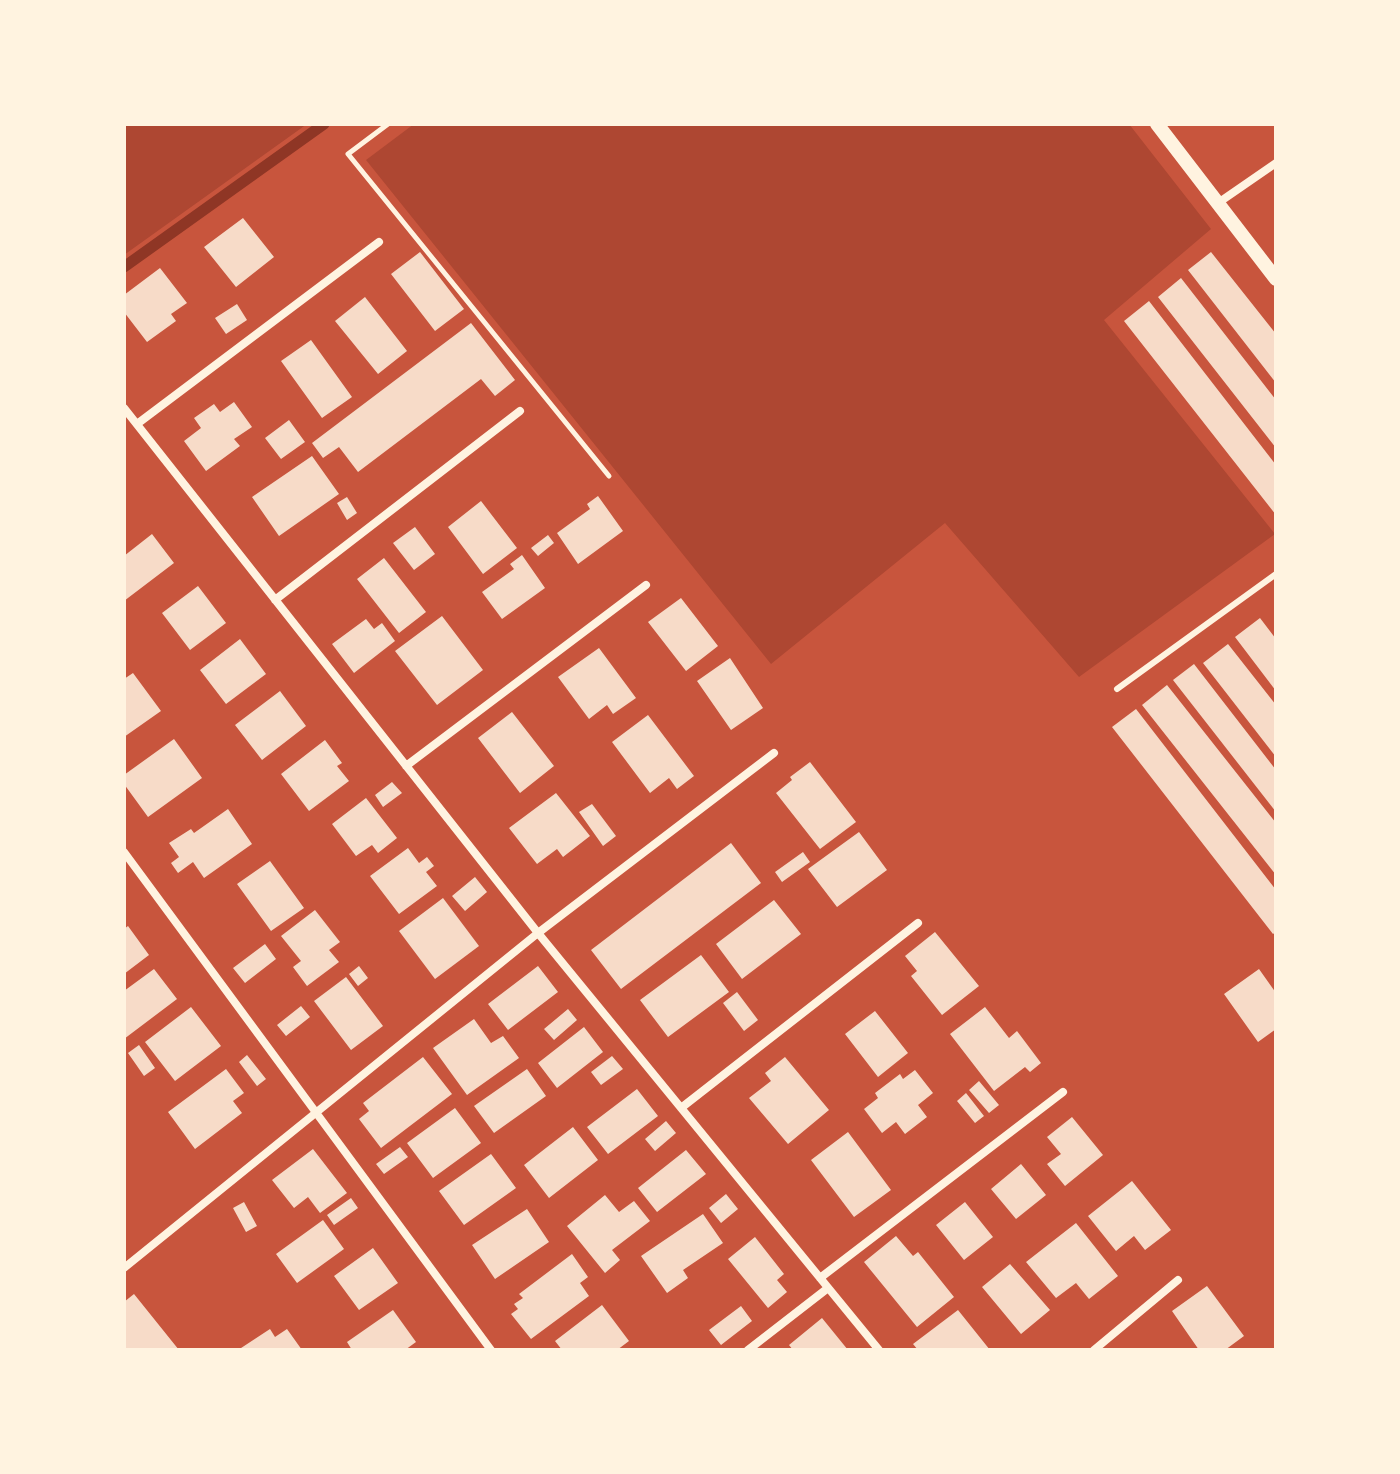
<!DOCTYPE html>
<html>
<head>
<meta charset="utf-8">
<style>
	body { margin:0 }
	#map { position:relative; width:1400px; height:1474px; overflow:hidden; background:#c8553d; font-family:Karla,sans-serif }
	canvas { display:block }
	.frame { position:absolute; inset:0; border:126px solid #fff3e0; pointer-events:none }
</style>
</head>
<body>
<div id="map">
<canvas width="1400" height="1474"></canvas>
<div class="frame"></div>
</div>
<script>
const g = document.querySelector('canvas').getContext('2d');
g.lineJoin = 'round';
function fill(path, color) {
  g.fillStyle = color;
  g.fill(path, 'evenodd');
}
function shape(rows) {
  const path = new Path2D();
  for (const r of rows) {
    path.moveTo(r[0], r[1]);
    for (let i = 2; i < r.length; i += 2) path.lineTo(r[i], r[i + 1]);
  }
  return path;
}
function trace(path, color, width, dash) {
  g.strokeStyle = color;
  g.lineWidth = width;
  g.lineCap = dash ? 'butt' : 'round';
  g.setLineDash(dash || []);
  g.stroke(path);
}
const green = shape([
	[124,124,307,124,124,255],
	[414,124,1129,124,1211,229,1104,320,1275,534,1079,677,945,523,771,664,366,160]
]);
const stream = shape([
	[124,267,324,124]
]);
const building = shape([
	[243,218,274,257,236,287,204,247],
	[420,252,464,309,435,331,391,274],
	[1211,252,1276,334,1276,383,1188,270],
	[160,268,187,303,171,314,176,321,147,342,124,312,124,295],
	[1181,278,1276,400,1276,448,1158,297],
	[365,297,407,351,378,374,335,321],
	[1149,301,1276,465,1276,515,1124,321],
	[237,304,247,320,226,334,215,318],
	[471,323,515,380,495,396,481,379,358,472,339,447,323,458,312,443],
	[311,340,352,397,322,418,281,361],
	[234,402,252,427,234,439,240,446,206,471,184,441,201,428,194,418,214,404,220,412],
	[289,420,305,442,281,459,265,438],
	[312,456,339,494,279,536,252,497],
	[598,496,623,531,578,564,557,533,590,509,587,504],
	[347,497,357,513,347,520,337,503],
	[481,501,517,548,483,574,448,527],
	[415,527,435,554,414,570,393,543],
	[152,534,174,563,124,601,124,556],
	[548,535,554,543,538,556,531,548],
	[522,555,545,588,502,619,482,592,514,569,510,564],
	[384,558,426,612,399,633,357,579],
	[198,586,226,623,190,650,162,613],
	[681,598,718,646,686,671,648,622],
	[442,616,483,670,437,705,395,651],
	[1260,618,1276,639,1276,691,1235,637],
	[366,619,374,629,382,623,395,641,354,673,332,644],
	[240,639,266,674,226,704,200,670],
	[1228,644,1276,705,1276,757,1203,663],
	[599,648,636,698,613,714,607,705,589,719,558,677],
	[730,658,763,708,731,730,697,681],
	[1194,664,1276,770,1276,812,1173,680],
	[133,673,161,711,124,737,124,679],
	[1167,685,1276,823,1276,875,1142,705],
	[280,691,306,726,262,760,235,725],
	[1136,709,1276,890,1276,932,1273,934,1112,727],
	[512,712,554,766,520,793,478,738],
	[648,715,694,776,677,789,669,778,650,793,612,742],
	[174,739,202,778,148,817,124,784,124,775],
	[325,740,342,763,337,766,349,781,309,811,281,774],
	[810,762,856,822,820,849,776,793,792,780,790,777],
	[392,782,402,793,383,807,375,795],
	[556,793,590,836,563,857,557,849,537,864,509,828],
	[366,798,397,838,378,853,372,845,356,856,332,824],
	[592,804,616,836,603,846,579,812],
	[228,809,252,844,204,878,193,862,178,873,171,863,179,857,169,843,191,829,194,833],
	[859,832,887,870,837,907,808,869],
	[731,843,761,883,621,989,591,950],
	[408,848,419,863,427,857,434,866,426,872,437,886,399,914,370,876],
	[803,852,810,862,782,882,775,872],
	[270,861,304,908,271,931,237,884],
	[475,877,487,892,465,911,452,896],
	[443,898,479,946,435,979,399,931],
	[774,900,801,934,742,979,716,944],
	[315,910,340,942,329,950,339,962,307,986,293,967,301,961,281,936],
	[128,926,149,955,124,974,124,929],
	[935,932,979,986,942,1015,911,976,917,971,905,956],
	[265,944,276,959,245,983,233,968],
	[701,955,729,992,668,1037,640,1000],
	[359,966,368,978,358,986,349,974],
	[538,966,558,992,508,1030,488,1004],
	[154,969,177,999,124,1039,124,991],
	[1259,969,1276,993,1276,1029,1258,1042,1224,994],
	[346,977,383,1026,351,1050,314,1001],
	[737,992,758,1020,744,1031,723,1003],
	[301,1006,310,1017,286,1036,277,1025],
	[191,1007,221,1046,175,1081,145,1042],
	[985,1007,1009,1038,1017,1031,1041,1063,1030,1072,1025,1067,994,1091,950,1034],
	[568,1009,577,1020,554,1040,544,1029],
	[875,1011,908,1053,878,1077,845,1034],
	[474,1019,491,1043,503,1036,519,1058,467,1095,433,1048],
	[584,1027,603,1052,557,1088,538,1063],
	[139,1045,155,1068,144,1076,128,1053],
	[247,1055,266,1079,257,1086,239,1062],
	[612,1056,623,1069,601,1085,591,1072],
	[423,1057,452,1094,381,1148,359,1119,369,1111,363,1103],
	[785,1057,829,1110,788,1144,749,1098,771,1081,765,1073],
	[226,1069,244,1093,233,1101,242,1113,195,1149,168,1112],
	[527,1069,546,1096,494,1133,474,1106],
	[915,1070,933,1093,918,1105,927,1117,905,1134,896,1122,882,1133,864,1109,878,1098,875,1093,900,1074,903,1079],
	[979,1081,999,1105,989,1113,969,1090],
	[637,1089,658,1116,608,1154,587,1127],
	[966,1093,984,1116,975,1123,957,1101],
	[455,1108,481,1143,433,1178,407,1143],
	[1072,1117,1103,1155,1065,1186,1047,1164,1061,1154,1047,1137],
	[666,1121,676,1133,655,1151,645,1139],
	[573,1127,598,1160,549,1198,524,1165],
	[848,1132,891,1190,854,1217,811,1160],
	[400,1147,408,1157,384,1174,376,1164],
	[313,1149,347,1193,320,1213,308,1197,294,1208,272,1180],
	[686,1150,706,1174,657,1212,638,1188],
	[491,1154,516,1188,464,1225,439,1191],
	[1021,1164,1046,1195,1016,1219,991,1189],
	[1132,1181,1171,1230,1145,1250,1134,1236,1116,1251,1088,1216],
	[726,1194,738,1209,721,1223,709,1208],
	[605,1195,619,1212,634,1201,650,1221,612,1250,620,1260,605,1273,567,1226],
	[351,1198,358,1208,334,1225,327,1215],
	[244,1202,257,1226,246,1232,233,1208],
	[965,1202,993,1237,964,1260,936,1225],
	[527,1209,549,1242,495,1279,472,1245],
	[703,1214,723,1243,683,1270,688,1278,667,1293,641,1256],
	[323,1220,344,1249,297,1283,276,1254],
	[1076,1223,1118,1276,1089,1299,1076,1283,1056,1298,1026,1262],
	[896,1236,913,1256,918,1252,954,1297,917,1327,864,1262],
	[755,1237,784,1274,777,1280,787,1292,768,1308,728,1259],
	[373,1248,398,1283,359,1310,334,1276],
	[572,1254,588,1277,580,1283,589,1296,531,1339,511,1314,518,1309,514,1304,523,1298,519,1294],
	[1010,1264,1050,1310,1021,1334,982,1287],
	[1207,1286,1244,1336,1225,1350,1199,1350,1172,1311],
	[134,1294,179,1350,124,1350,124,1302],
	[602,1305,629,1341,617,1350,562,1350,555,1341],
	[741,1306,752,1321,721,1345,709,1330],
	[393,1310,416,1342,405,1350,352,1350,347,1342],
	[958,1310,990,1350,918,1350,913,1344],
	[822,1318,848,1350,793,1350,789,1345],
	[270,1329,275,1337,287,1329,302,1350,238,1350]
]);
const path = shape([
	[388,124,348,154,609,476]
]);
const service = shape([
	[1117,689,1276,574]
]);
const minor = shape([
	[1218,203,1276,163],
	[124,408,538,933,879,1350],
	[137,424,379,242],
	[275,600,520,411],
	[406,766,646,585],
	[124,852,491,1350],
	[681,1108,918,923],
	[124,1268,538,933,774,753],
	[820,1278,1063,1092],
	[748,1350,828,1288],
	[1094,1350,1178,1280]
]);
const tertiary = shape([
	[1157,124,1276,279]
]);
fill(green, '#ae4732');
trace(stream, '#8f3625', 11);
fill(building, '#f7dbc8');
trace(path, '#fff3e0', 5);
trace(service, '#fff3e0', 6);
trace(minor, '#fff3e0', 8);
trace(tertiary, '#fff3e0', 14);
</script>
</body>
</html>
